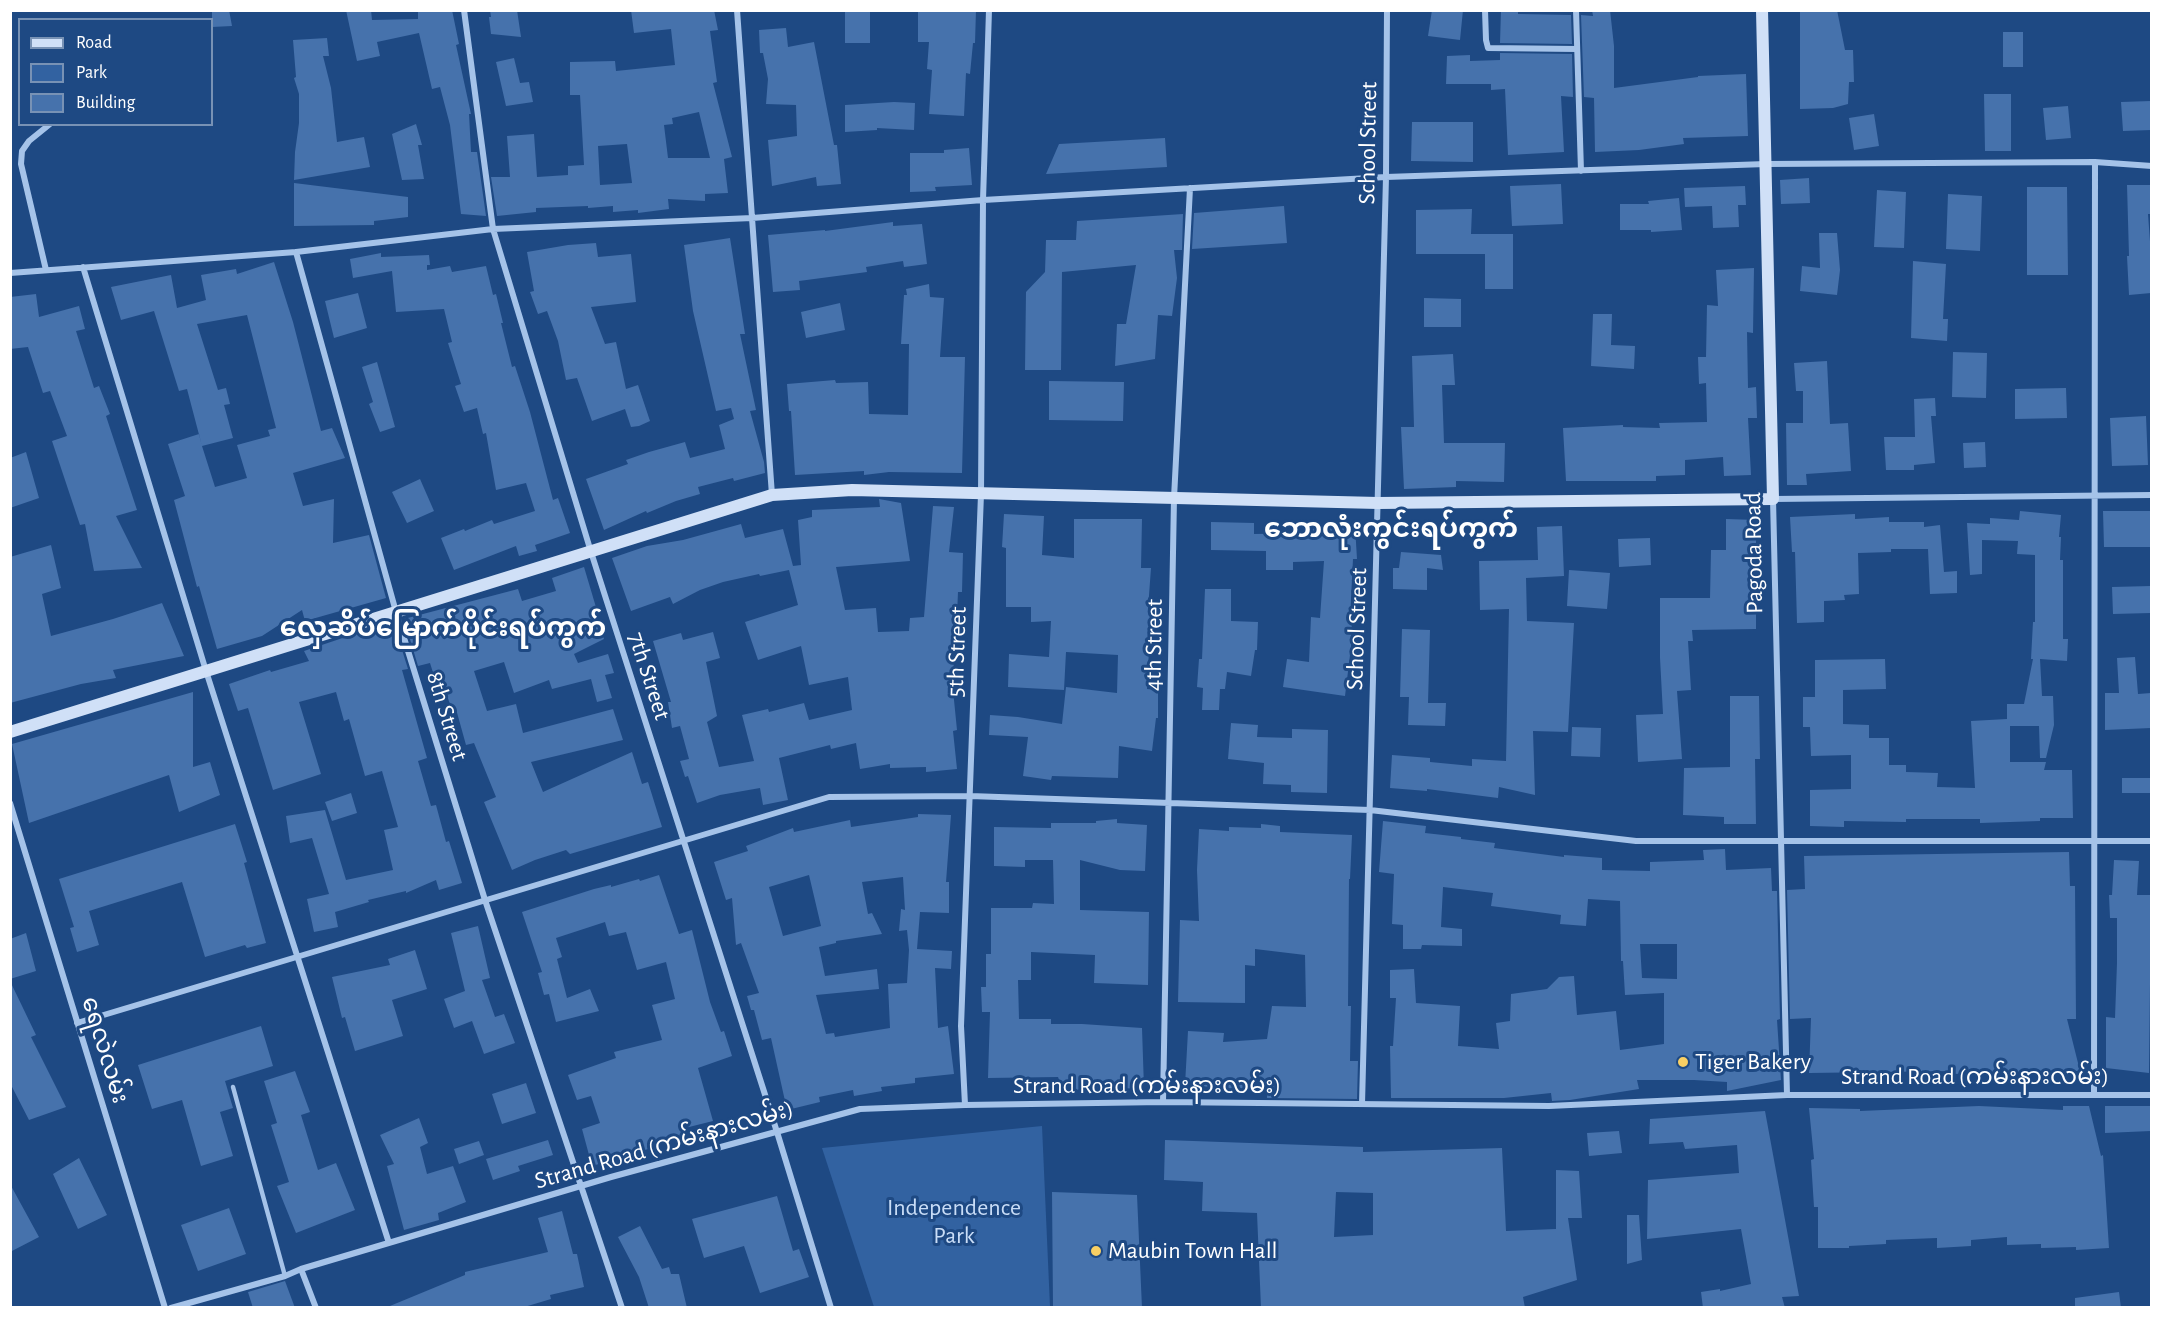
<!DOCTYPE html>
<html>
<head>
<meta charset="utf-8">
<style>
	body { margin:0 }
	#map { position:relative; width:2162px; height:1318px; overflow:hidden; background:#1e4983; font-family:"Alegreya Sans",sans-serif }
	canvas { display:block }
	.frame { position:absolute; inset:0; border:12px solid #fff; pointer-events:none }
	.legend { position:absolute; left:18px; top:18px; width:195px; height:108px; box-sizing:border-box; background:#1e4983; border:2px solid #7892b5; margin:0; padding:8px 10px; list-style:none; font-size:18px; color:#fff }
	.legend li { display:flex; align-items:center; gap:12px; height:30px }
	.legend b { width:30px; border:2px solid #7892b5 }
</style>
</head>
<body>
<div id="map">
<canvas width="2162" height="1318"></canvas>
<div class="frame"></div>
<ul class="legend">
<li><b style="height:8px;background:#d0e0f7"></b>Road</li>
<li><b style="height:16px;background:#3262a1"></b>Park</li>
<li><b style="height:16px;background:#4672ac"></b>Building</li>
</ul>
</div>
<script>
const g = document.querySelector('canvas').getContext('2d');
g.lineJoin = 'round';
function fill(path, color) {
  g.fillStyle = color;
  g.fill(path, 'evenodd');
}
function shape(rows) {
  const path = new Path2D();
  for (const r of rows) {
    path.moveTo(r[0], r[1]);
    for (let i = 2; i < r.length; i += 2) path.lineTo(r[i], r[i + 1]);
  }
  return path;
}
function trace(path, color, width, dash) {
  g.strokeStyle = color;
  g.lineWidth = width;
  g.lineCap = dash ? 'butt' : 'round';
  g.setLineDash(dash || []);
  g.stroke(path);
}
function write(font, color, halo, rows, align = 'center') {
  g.font = font + ' "Alegreya Sans","Noto Sans Myanmar",sans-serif';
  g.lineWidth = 6;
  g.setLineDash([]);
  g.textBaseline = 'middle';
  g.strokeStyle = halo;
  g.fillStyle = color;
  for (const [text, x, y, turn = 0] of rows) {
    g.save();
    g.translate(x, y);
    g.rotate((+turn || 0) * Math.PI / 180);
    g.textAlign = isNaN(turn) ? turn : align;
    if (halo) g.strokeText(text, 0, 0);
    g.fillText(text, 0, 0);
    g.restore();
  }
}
const green = shape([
	[1042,1126,1050,1307,874,1307,822,1148]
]);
const building = shape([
	[212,10,229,10,232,26,212,27],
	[346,10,371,10,372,20,418,19,418,10,452,10,459,44,456,45,471,114,469,114,471,152,477,152,486,216,461,214,450,125,440,87,432,89,419,33,377,42,380,56,357,61],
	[490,10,517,10,521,37,491,34,489,17,491,17],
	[631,10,714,10,718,30,710,31,717,82,713,83,732,157,724,159,728,193,705,194,705,201,668,199,669,209,638,213,638,210,613,212,613,206,588,208,588,206,536,208,536,212,497,216,491,177,510,177,507,136,534,134,537,177,568,175,568,166,584,165,580,95,570,95,570,62,615,61,616,71,675,65,671,29,634,33],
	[699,112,710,158,668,158,664,125,673,124,672,118],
	[627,144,632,183,600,185,598,146],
	[845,10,870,10,870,43,845,43],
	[918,10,976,10,975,43,973,43,970,74,966,73,964,116,929,114,932,70,927,69,929,42,918,42],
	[1432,10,1463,10,1460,40,1428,36],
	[1501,10,1518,10,1518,14,1571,15,1572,44,1500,43],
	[1592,10,1610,10,1614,46,1614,88,1698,77,1698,76,1746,74,1748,136,1683,138,1684,144,1639,150,1595,152,1594,98,1584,97,1581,15,1593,16],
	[1837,10,1845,50,1853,50,1854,82,1849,82,1848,104,1833,108,1800,109,1800,11],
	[786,28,788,47,814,42,834,145,837,145,841,184,817,186,816,177,772,186,768,140,797,136,796,105,766,104,768,79,763,53,760,53,759,30],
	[2003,32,2023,32,2023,67,2003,67],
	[327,38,329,56,323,56,331,88,337,142,364,137,370,167,294,180,295,152,299,123,299,94,294,78,296,77,293,40],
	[1500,53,1572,54,1573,97,1561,96,1564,152,1508,155,1505,89,1491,90,1491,84,1446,84,1447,56,1470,55,1470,61,1500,60],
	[514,58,520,83,529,82,533,102,506,106,496,62],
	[1984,94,2011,94,2011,151,1985,151],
	[2151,101,2151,130,2123,131,2121,102],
	[894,102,915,103,914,130,877,128,877,130,845,132,845,105],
	[2068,106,2071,138,2046,140,2043,108],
	[1874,114,1879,146,1854,150,1849,118],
	[1412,122,1473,122,1473,162,1411,161],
	[416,124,422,145,418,145,424,179,402,180,392,134],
	[1165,138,1167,167,1046,174,1059,144],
	[969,148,972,185,935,187,936,191,910,192,910,153,944,153,944,150],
	[1809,178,1810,203,1781,204,1780,180],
	[294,183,408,197,408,217,374,221,374,225,294,226],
	[1561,184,1563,224,1512,226,1510,186],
	[2127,185,2151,185,2151,214,2148,214,2151,255,2151,293,2129,295,2127,256,2129,256],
	[1745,186,1746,205,1738,205,1739,227,1713,228,1712,206,1685,207,1684,188],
	[2027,187,2067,187,2068,275,2027,275],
	[1877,190,1906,192,1904,248,1874,247],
	[1948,194,1982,196,1980,251,1946,249],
	[1679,198,1682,230,1651,232,1651,230,1620,230,1620,204,1649,204,1648,201],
	[1284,206,1287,243,1192,249,1194,213],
	[1472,209,1471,234,1513,234,1513,289,1485,289,1485,254,1416,254,1416,210],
	[1183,214,1182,250,1174,250,1177,278,1172,316,1158,315,1155,359,1115,366,1117,324,1126,324,1136,265,1062,272,1061,370,1025,370,1026,292,1045,272,1046,240,1076,240,1077,221],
	[893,222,893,226,922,224,927,264,904,267,903,261,866,267,867,272,799,281,800,290,773,292,768,235,825,230,825,231],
	[1819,233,1837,233,1840,270,1837,295,1800,291,1802,266,1820,268],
	[730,238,745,334,740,334,756,410,750,411,764,462,765,473,734,481,733,478,698,487,700,494,676,501,647,513,646,511,604,530,586,479,628,464,626,460,649,452,685,442,690,458,725,449,719,425,734,419,731,408,716,411,693,311,684,245],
	[596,243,598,257,631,254,636,302,591,307,605,344,616,342,626,389,638,385,650,421,639,426,631,427,625,409,592,421,577,378,566,380,558,341,547,311,538,314,530,292,534,291,527,252,568,245],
	[381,253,381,257,429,255,430,265,427,265,427,270,450,266,452,272,486,266,493,295,496,294,503,323,501,323,512,367,515,366,530,412,553,500,558,498,570,533,535,545,537,551,519,556,516,546,454,570,441,538,464,529,465,531,492,520,494,524,535,511,526,483,496,490,486,433,483,434,477,408,464,412,455,386,461,384,448,343,452,342,444,309,396,312,392,271,353,278,350,259],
	[1913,261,1946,264,1943,319,1948,319,1947,341,1911,338],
	[274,262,293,322,321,431,332,428,345,458,293,473,303,506,334,499,333,543,369,535,386,598,305,621,302,610,262,636,217,649,199,586,197,587,174,500,185,496,168,444,199,434,202,446,187,389,179,391,154,311,121,320,111,287,171,275,177,308,206,300,201,275,236,269,237,274],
	[247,315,276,428,268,430,270,436,237,445,247,478,215,487,202,446,233,438,224,405,230,404,226,388,218,390,197,324],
	[1754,268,1753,333,1747,332,1748,388,1756,387,1757,418,1748,418,1751,475,1724,476,1723,457,1685,460,1685,475,1656,476,1656,481,1566,481,1563,428,1623,425,1623,427,1660,428,1659,423,1707,422,1706,383,1699,384,1698,357,1706,357,1707,305,1718,306,1716,270],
	[929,284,930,297,944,298,940,357,965,357,962,473,889,472,864,475,864,471,795,475,791,411,789,411,787,384,835,380,836,383,868,382,869,414,908,415,909,344,901,344,904,295,907,295,906,289],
	[358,293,367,328,334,338,325,301],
	[36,294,39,317,79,306,85,329,76,331,94,388,99,386,110,414,106,416,137,510,116,516,142,568,94,571,85,524,80,525,52,441,67,436,50,391,43,393,28,347,10,349,10,297],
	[1424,298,1461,299,1461,327,1424,327],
	[840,303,845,330,806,338,801,312],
	[1593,314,1612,314,1611,345,1635,346,1634,369,1591,366],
	[1953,352,1987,353,1986,398,1952,397],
	[1453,354,1455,385,1442,385,1444,443,1505,443,1504,482,1456,481,1456,487,1404,489,1401,427,1414,427,1412,356],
	[1827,361,1830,424,1848,423,1851,471,1806,474,1807,485,1787,485,1786,423,1803,423,1803,391,1796,391,1794,363],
	[377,362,395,427,380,432,369,404,373,402,362,367],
	[1049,381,1124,382,1123,421,1049,420],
	[2066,388,2067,418,2015,419,2015,389],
	[1935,398,1936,416,1931,416,1935,463,1914,465,1914,470,1886,470,1884,437,1915,437,1914,399],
	[2146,416,2148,465,2112,466,2110,418],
	[1985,442,1986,467,1964,468,1963,443],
	[26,452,39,498,10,508,10,458],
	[420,479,434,511,407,523,392,492],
	[879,499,901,503,910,561,836,567,845,610,876,608,878,632,909,631,910,618,924,617,933,506,954,507,949,552,963,553,962,592,958,592,956,639,951,638,955,680,952,680,957,730,953,731,957,769,926,772,926,767,890,768,890,764,860,769,856,743,831,749,830,745,779,758,788,800,763,805,760,788,720,795,697,803,688,776,685,777,680,761,689,759,680,726,672,728,668,702,671,702,653,641,681,633,683,640,713,632,720,658,706,662,717,716,707,722,719,767,754,761,742,715,768,709,769,712,804,703,809,720,852,710,848,677,809,685,801,646,758,660,745,622,798,605,789,570,760,576,759,574,723,582,700,590,673,604,670,597,631,611,612,558,647,546,683,540,741,524,745,538,783,529,793,566,801,565,798,520,812,517,812,510,880,507],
	[2020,511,2061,515,2059,537,2061,537,2060,560,2063,560,2063,639,2068,639,2067,661,2040,659,2042,696,2053,696,2054,725,2046,758,2040,758,2039,726,2010,726,2010,762,2046,762,2044,770,2072,770,2073,818,2040,818,2040,821,1980,823,1980,819,1906,819,1906,822,1844,821,1844,827,1810,826,1810,790,1851,789,1851,755,1811,756,1810,727,1803,727,1803,697,1815,697,1815,660,1885,659,1886,689,1843,690,1843,724,1869,725,1869,738,1889,738,1889,765,1906,765,1906,772,1938,773,1937,787,1975,788,1971,721,2007,719,2007,704,2024,704,2033,659,2031,659,2033,622,2035,622,2035,555,2017,554,2018,541,1982,540,1982,574,1970,575,1967,523,1990,524,1990,518,2019,520],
	[2103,511,2151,511,2151,547,2104,547],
	[1004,514,1044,516,1042,555,1074,558,1074,519,1142,519,1141,568,1151,568,1148,609,1151,610,1147,689,1158,690,1158,718,1156,718,1152,751,1119,746,1118,778,1052,776,1051,780,1023,776,1028,737,989,735,990,715,1018,717,1062,724,1066,687,1117,693,1118,655,1066,652,1064,690,1008,687,1009,654,1049,657,1051,621,1031,622,1031,607,1006,607,1006,548,1002,547],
	[1855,514,1855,519,1889,517,1889,522,1924,522,1924,527,1940,525,1944,572,1957,571,1957,593,1930,594,1928,549,1891,549,1891,552,1858,553,1859,594,1844,595,1845,600,1824,601,1824,622,1797,623,1795,552,1792,552,1790,517],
	[1726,519,1756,520,1756,629,1692,630,1693,641,1688,641,1691,690,1677,691,1682,759,1638,762,1636,715,1663,714,1660,658,1660,598,1710,598,1711,550,1726,550],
	[1211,522,1254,523,1254,534,1313,533,1313,528,1355,526,1357,559,1353,559,1350,619,1352,619,1351,647,1345,696,1283,687,1287,659,1309,662,1311,617,1320,618,1324,561,1293,562,1293,570,1266,570,1266,551,1211,550],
	[1562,526,1564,576,1526,578,1527,621,1574,623,1568,732,1533,731,1535,795,1499,787,1498,798,1427,789,1427,791,1390,788,1392,755,1430,758,1430,762,1472,766,1472,759,1506,761,1509,609,1480,610,1479,561,1538,560,1537,527],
	[1650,538,1651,565,1619,567,1618,539],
	[51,545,61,588,42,594,51,636,113,619,162,603,184,656,113,670,116,678,81,684,10,703,10,557],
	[1401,552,1441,555,1443,570,1427,568,1427,590,1393,589,1393,568,1399,568],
	[584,567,601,624,599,625,604,639,574,654,578,663,608,654,614,673,605,675,612,698,597,702,591,679,552,689,549,680,514,693,504,662,474,671,487,711,516,704,523,733,613,709,623,740,531,762,543,792,632,752,642,784,648,782,662,827,570,854,566,850,535,860,512,870,484,802,496,797,474,743,466,745,456,709,452,710,442,681,436,682,430,663,418,666,404,619,518,589,522,601,556,591,552,578],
	[1569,570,1610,573,1607,609,1567,606],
	[2151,586,2151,613,2113,614,2112,587],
	[1205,589,1231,589,1231,621,1258,622,1257,650,1255,650,1251,676,1227,672,1225,689,1220,689,1219,710,1202,710,1203,688,1197,687,1199,659,1202,659],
	[393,621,408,669,402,670,427,758,418,761,431,806,436,805,446,842,449,841,462,883,439,890,436,880,406,893,406,891,368,900,369,902,335,912,338,927,314,932,307,899,329,894,312,838,290,843,286,816,325,810,346,880,393,870,384,830,398,827,382,771,365,776,349,719,344,721,336,692,299,702,321,774,273,790,248,708,238,711,229,684,270,670,271,672,309,661,304,651],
	[1402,629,1430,630,1428,703,1446,703,1445,726,1408,725,1409,697,1400,697],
	[2135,657,2138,694,2151,693,2151,728,2105,730,2105,693,2119,693,2117,658],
	[193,692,193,767,210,762,220,795,179,812,169,775,29,823,12,744],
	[1730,696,1759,696,1760,759,1755,759,1756,824,1724,824,1724,817,1683,815,1684,768,1730,767],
	[1231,723,1258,725,1257,737,1292,738,1292,729,1328,730,1327,793,1291,792,1291,785,1263,784,1264,763,1228,759],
	[1572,727,1601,728,1600,757,1571,756],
	[2122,778,2151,778,2151,793,2122,793],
	[351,793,357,813,332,821,325,802],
	[918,814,951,815,946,882,949,882,949,913,920,912,917,949,952,951,951,969,935,968,938,1028,948,1026,954,1074,915,1078,915,1083,881,1087,882,1091,854,1096,853,1090,819,1097,820,1102,787,1110,771,1038,762,1040,754,1010,751,1010,747,996,759,993,741,943,736,945,732,898,726,900,714,862,748,851,746,846,793,828,794,832,850,820,851,827,918,817],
	[809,875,821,926,783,936,769,887],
	[903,877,905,910,901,909,899,931,907,930,909,950,907,983,888,984,890,1028,835,1037,834,1033,826,1034,816,995,879,989,877,969,825,976,819,947,836,943,836,941,882,934,872,913,868,914,862,882],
	[1117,819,1117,823,1147,825,1145,871,1120,870,1080,860,1080,910,1149,912,1148,985,1094,983,1095,955,1031,952,1031,980,1018,980,1019,1019,1051,1019,1051,1024,1082,1024,1142,1028,1144,1088,1063,1090,1058,1077,988,1078,990,1012,982,1012,981,987,986,987,986,954,991,954,991,908,1032,908,1033,903,1054,904,1053,860,1025,860,1025,867,994,866,994,827,1051,828,1051,823,1096,823,1096,821],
	[1383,821,1426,826,1425,833,1461,837,1461,839,1495,843,1494,848,1564,857,1564,855,1602,858,1602,870,1650,871,1650,862,1704,860,1703,850,1725,849,1726,870,1771,868,1772,891,1777,891,1780,1019,1777,1020,1781,1080,1727,1091,1727,1082,1694,1080,1637,1080,1639,1089,1570,1100,1552,1101,1551,1093,1504,1098,1391,1098,1390,1046,1393,1046,1396,998,1390,998,1390,970,1414,969,1416,1003,1460,1006,1458,1046,1499,1049,1496,1023,1510,1021,1511,994,1547,989,1559,977,1574,976,1577,1015,1616,1011,1620,1050,1664,1044,1664,993,1625,995,1623,961,1621,961,1620,901,1588,899,1586,926,1560,924,1561,915,1491,906,1493,893,1443,887,1441,927,1462,929,1462,946,1422,945,1421,949,1403,949,1403,925,1392,924,1394,874,1379,872],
	[1640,944,1677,944,1677,979,1642,978],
	[235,824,247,862,244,863,266,943,247,948,245,945,205,957,182,882,89,911,99,945,77,952,70,928,74,927,59,879],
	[1261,824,1280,826,1280,832,1352,835,1350,879,1349,879,1348,1006,1351,1006,1350,1061,1358,1061,1357,1099,1267,1098,1267,1091,1227,1093,1225,1088,1185,1085,1188,1031,1224,1033,1223,1042,1267,1039,1272,1006,1306,1007,1305,955,1255,949,1255,966,1245,965,1245,1003,1178,1002,1180,920,1199,921,1197,870,1199,829,1229,831,1229,827,1261,828],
	[2069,852,2070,886,2075,886,2076,1019,2067,1019,2080,1071,1952,1074,1952,1071,1809,1073,1811,1018,1790,1019,1787,890,1805,889,1804,856],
	[2114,860,2139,861,2137,895,2151,895,2149,1073,2106,1068,2106,1017,2115,1018,2117,963,2117,918,2110,918,2109,895,2112,895],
	[659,875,679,934,692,930,710,1002,721,1032,724,1031,732,1056,698,1068,713,1121,685,1128,687,1135,658,1144,658,1146,592,1166,582,1129,600,1123,591,1096,577,1100,568,1075,616,1058,614,1052,662,1040,652,1005,675,999,666,962,637,970,626,932,609,936,605,922,556,938,562,957,557,959,567,998,590,989,599,1011,556,1022,549,994,544,995,538,973,542,972,522,912,594,889,611,885,611,887,639,879,640,881],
	[478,926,490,978,482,980,495,1017,504,1014,515,1043,484,1054,472,1021,454,1028,444,999,465,991,451,933],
	[26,933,36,971,10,979,10,939],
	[415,950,427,989,392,1000,403,1036,355,1051,345,1017,342,1018,332,977,390,965,388,959],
	[10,981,36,1035,31,1037,66,1107,29,1120,10,1083],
	[261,1026,273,1066,225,1081,233,1108,220,1112,233,1156,201,1166,182,1100,152,1109,138,1065],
	[295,1071,310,1112,301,1115,318,1170,336,1163,355,1210,296,1233,277,1186,289,1182,271,1125,277,1123,264,1081],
	[526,1083,536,1113,502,1124,492,1094],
	[1979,1106,2063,1110,2063,1106,2089,1106,2101,1156,2103,1155,2109,1248,2076,1250,2076,1247,2041,1248,2041,1244,2007,1245,2007,1237,1971,1240,1971,1246,1937,1248,1937,1238,1886,1240,1886,1244,1849,1246,1849,1248,1818,1248,1818,1207,1814,1207,1811,1160,1814,1159,1809,1108,1860,1109,1860,1111],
	[2105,1106,2151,1106,2151,1131,2105,1133],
	[1765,1111,1799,1296,1782,1297,1785,1308,1703,1308,1701,1292,1720,1289,1720,1291,1751,1284,1741,1229,1647,1239,1648,1180,1739,1173,1737,1145,1685,1149,1683,1142,1649,1144,1650,1119],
	[419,1118,428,1143,420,1147,427,1174,453,1166,466,1202,438,1213,439,1220,404,1230,387,1166,394,1164,380,1135],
	[1619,1131,1622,1153,1589,1156,1587,1133],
	[548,1140,553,1155,518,1166,520,1171,493,1180,486,1159],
	[1165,1140,1363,1147,1363,1152,1502,1148,1506,1231,1556,1229,1556,1170,1579,1171,1582,1218,1568,1218,1577,1280,1523,1297,1525,1308,1261,1308,1257,1213,1202,1211,1203,1182,1164,1180],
	[1336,1192,1373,1193,1373,1235,1334,1237],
	[479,1141,484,1155,459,1164,454,1149],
	[79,1158,107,1215,78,1229,53,1174],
	[10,1184,39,1237,10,1252],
	[1052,1192,1137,1195,1142,1308,1053,1308],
	[777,1196,793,1251,799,1249,809,1277,760,1293,744,1246,704,1258,692,1219],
	[229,1208,246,1254,198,1271,181,1225],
	[562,1211,573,1254,577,1254,584,1287,550,1295,551,1299,521,1308,385,1308,465,1275,465,1272,548,1252,538,1218],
	[1627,1215,1639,1215,1642,1260,1627,1264],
	[640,1226,662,1269,669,1267,671,1274,679,1274,687,1308,649,1308,639,1277,618,1237],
	[285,1281,295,1308,253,1308,248,1292],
	[2119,1292,2121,1308,2075,1308,2075,1298]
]);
const service = shape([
	[233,1087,285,1276]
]);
const minor = shape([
	[464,10,493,229,591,552,777,1132,831,1308],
	[737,10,772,495],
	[1485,10,1486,40,1488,48,1577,49],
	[1576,10,1581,171],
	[296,252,396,612,485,900,622,1308],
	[83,267,206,671,389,1243],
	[46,270,21,164,22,151,29,141,50,124],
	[10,273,296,252,493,229,752,218,983,200,1386,177,1766,164,2095,162,2152,166],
	[10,803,165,1308],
	[77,1023,829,797,970,796,1370,810,1636,841,2152,841],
	[1787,1095,1773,499,2152,495],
	[2094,1095,2095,162],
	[1163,1102,1174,498,1190,188],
	[1362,1104,1386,177,1387,10],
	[965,1105,961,1026,981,494,983,200,989,10],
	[301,1269,316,1308],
	[171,1308,285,1276,301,1269,611,1177,860,1109,965,1105,1163,1102,1549,1106,1787,1095,2152,1095]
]);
const secondary = shape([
	[10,732,772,495,852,490,1378,503,1773,499,1762,10]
]);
const markers = [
	[1683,1062,6,"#f8cf64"],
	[1096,1251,6,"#f8cf64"]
];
const streetNames = [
	["School Street",1368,143,-89],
	["Pagoda Road",1754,553,-91],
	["School Street",1357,629,-88],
	["4th Street",1154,645,-89],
	["5th Street",957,652,-88],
	["7th Street",649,676,72],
	["8th Street",447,716,73],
	["ရေလဲလမ်း",105,1050,73],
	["Strand Road (ကမ်းနားလမ်း)",1975,1077],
	["Strand Road (ကမ်းနားလမ်း)",1147,1086],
	["Strand Road (ကမ်းနားလမ်း)",664,1145,-16]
];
const poiNames = [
	["Tiger Bakery",1695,1062],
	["Maubin Town Hall",1108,1251]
];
const parkNames = [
	["Independence",954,1208],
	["Park",954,1236]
];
const quarterNames = [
	["ဘောလုံးကွင်းရပ်ကွက်",1391,529],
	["လှေဆိပ်မြောက်ပိုင်းရပ်ကွက်",443,628]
];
fill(green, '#3262a1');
fill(building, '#4672ac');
trace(service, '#a5c3e9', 4.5);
trace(minor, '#a5c3e9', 6);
trace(secondary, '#d0e0f7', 12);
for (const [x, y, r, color] of markers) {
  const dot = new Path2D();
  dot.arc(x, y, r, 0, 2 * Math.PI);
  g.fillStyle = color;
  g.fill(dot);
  trace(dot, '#1e4983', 2);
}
write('24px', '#fff', '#1e4983', streetNames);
write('24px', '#fff', '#1e4983', poiNames, 'left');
write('24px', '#c9ddf7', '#1e4983', parkNames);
write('bold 27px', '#fff', '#1e4983', quarterNames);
</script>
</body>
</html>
